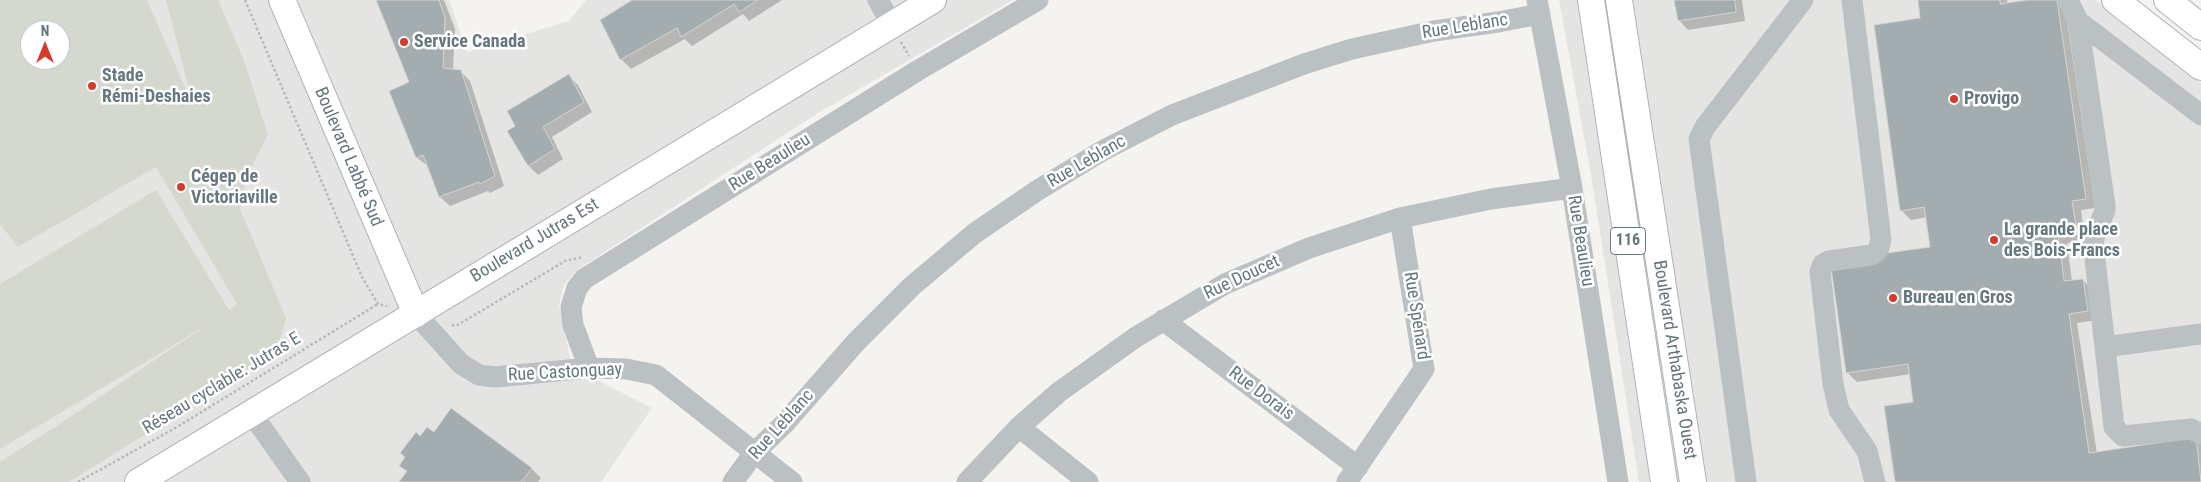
<!DOCTYPE html>
<html>
<head>
<meta charset="utf-8">
<style>
	body { margin:0 }
	#map { position:relative; width:2201px; height:482px; overflow:hidden; background:#f4f3f0; font-family:"Roboto Condensed",sans-serif }
	canvas { display:block }
	.north { position:absolute; left:20px; top:20px; width:50px; height:50px; box-sizing:border-box; background:#fff; border:1px solid #c1c9cc; border-radius:50%; rotate:0deg; font-size:14px; font-weight:700; line-height:20px; text-align:center; color:#65777f }
	.north::after { content:''; display:block; margin:auto; width:18px; height:22px; background:#d53a2e; clip-path:polygon(50% 0,100% 100%,50% 72%,0 100%) }
</style>
</head>
<body>
<div id="map">
<canvas width="2201" height="482"></canvas>
<div class="north">N</div>
</div>
<script>
const g = document.querySelector('canvas').getContext('2d');
g.lineJoin = 'round';
function fill(path, color) {
  g.fillStyle = color;
  g.fill(path, 'evenodd');
}
function shape(rows) {
  const path = new Path2D();
  for (const r of rows) {
    path.moveTo(r[0], r[1]);
    for (let i = 2; i < r.length; i += 2) path.lineTo(r[i], r[i + 1]);
  }
  return path;
}
function trace(path, color, width, dash) {
  g.strokeStyle = color;
  g.lineWidth = width;
  g.lineCap = dash ? 'butt' : 'round';
  g.setLineDash(dash || []);
  g.stroke(path);
}
function write(font, color, halo, rows, align = 'center') {
  g.font = font + ' "Roboto Condensed",sans-serif';
  g.lineWidth = 5;
  g.setLineDash([]);
  g.textBaseline = 'middle';
  g.strokeStyle = halo;
  g.fillStyle = color;
  for (const [text, x, y, turn = 0] of rows) {
    g.save();
    g.translate(x, y);
    g.rotate((+turn || 0) * Math.PI / 180);
    g.textAlign = isNaN(turn) ? turn : align;
    if (halo) g.strokeText(text, 0, 0);
    g.fillText(text, 0, 0);
    g.restore();
  }
}
const built = shape([
	[0,0,449,0,467,52,569,21,586,0,1013,0,818,113,577,270,564,285,559,305,572,367,652,408,601,482,0,482],
	[30,30,60,30,60,60,30,60],
	[1559,0,2096,0,2201,83,2201,482,1639,482,1592,181]
]);
const green = shape([
	[0,0,147,0,194,108,166,0,218,0,243,58,268,135,246,177,240,209,286,318,277,352,69,482,0,482,0,462,55,427,207,325,0,449,0,284,156,190,229,310,237,304,156,167,18,247,0,224],
	[30,30,60,30,60,60,30,60]
]);
const shadow = shape([
	[378,0,444,0,455,29,453,70,460,71,470,81,504,186,490,193,488,191,450,206,440,197,428,166,417,158,391,92,411,83],
	[634,0,782,0,749,21,743,14,692,46,685,39,631,69,621,59,602,20],
	[1676,0,1742,0,1745,21,1688,30,1679,20],
	[1920,0,2007,0,2008,4,2035,0,2059,0,2065,7,2095,208,2081,210,2085,240,2067,243,2072,281,2083,280,2092,290,2097,320,2077,323,2097,454,2196,438,2201,444,2201,482,1896,482,1915,403,1911,374,1857,382,1847,372,1931,248,1927,217,1911,220,1901,210,1922,19],
	[568,75,578,85,592,112,552,137,563,159,538,175,528,165,516,127],
	[434,434,531,468,541,478,538,482,401,482,408,472,401,465,420,437]
]);
const building = shape([
	[376,0,439,0,445,18,443,68,461,70,495,176,480,184,479,182,439,197,423,155,416,158,389,91,409,82,376,0],
	[632,0,758,0,739,12,734,4,681,37,677,28,620,60,600,20,632,0],
	[1674,0,1735,0,1736,12,1678,21,1674,0],
	[1918,0,2000,0,2000,4,2027,0,2057,0,2086,199,2072,201,2077,231,2058,234,2064,281,2083,279,2088,311,2069,314,2089,453,2196,437,2201,482,1895,482,1884,406,1913,402,1908,364,1846,373,1830,261,1930,247,1924,207,1900,211,1874,25,1920,18,1918,0],
	[569,74,584,102,543,127,555,149,528,166,507,131,515,126,507,111,569,74],
	[451,408,532,468,521,482,399,482,407,471,399,466,405,457,400,453,416,432,420,436,427,427,434,432,451,408]
]);
const path = shape([
	[245,0,362,277,378,304,387,306],
	[901,42,909,56],
	[452,325,456,326,565,261,583,257],
	[78,482,177,427,378,304]
]);
const minor = shape([
	[878,0,892,25],
	[1537,0,1572,188,1618,482],
	[1852,0,1881,240,1878,250,1872,255,1829,261,1823,264,1820,272,1833,384,1839,410,1867,451,1875,482],
	[2068,0,2078,21,2201,115],
	[2078,21,2105,205,2105,210,2093,241,2114,427,2123,436,2191,429,2201,434],
	[416,314,461,364,479,375,495,377,589,368,626,369,656,375,792,482],
	[1163,320,1358,467],
	[2105,347,2201,334],
	[589,368,573,325,571,307,577,288,584,279,917,71,1038,0],
	[252,414,300,482],
	[1019,427,1088,482],
	[733,482,754,453,784,424,856,342,912,286,975,233,1038,190,1102,151,1172,115,1304,64,1352,49,1434,31,1498,22,1540,14],
	[967,482,1019,427,1059,392,1136,337,1225,284,1309,248,1400,218,1491,199,1572,188],
	[1347,482,1424,369,1400,218],
	[1746,482,1699,139,1705,127,1803,0]
]);
const major = shape([
	[282,0,416,314],
	[1591,0,1664,482],
	[1619,0,1693,482],
	[2115,0,2201,67],
	[2167,0,2201,27],
	[138,482,933,0]
]);
const markers = [
	[404,42,5,"#d53a2e"],
	[92,86,5,"#d53a2e"],
	[1954,99,5,"#d53a2e"],
	[181,187,5,"#d53a2e"],
	[1994,240,5,"#d53a2e"],
	[1893,298,5,"#d53a2e"]
];
const shields = [
	[1628,241,35]
];
const shieldNames = [
	["116",1628,241]
];
const streetNames = [
	["Rue Leblanc",1465,27,-9],
	["Boulevard Labbé Sud",348,157,67],
	["Rue Leblanc",1087,162,-30],
	["Rue Beaulieu",770,163,-32],
	["Boulevard Jutras Est",535,241,-31],
	["Rue Beaulieu",1580,241,81],
	["Rue Doucet",1242,278,-25],
	["Rue Spénard",1416,316,81],
	["Boulevard Arthabaska Ouest",1674,360,81],
	["Rue Castonguay",565,373,-3],
	["Réseau cyclable: Jutras E",222,384,-31],
	["Rue Dorais",1261,394,37],
	["Rue Leblanc",782,425,-48]
];
const poiNames = [
	["Service Canada",414,42],
	["Stade",102,76],
	["Rémi-Deshaies",102,97],
	["Provigo",1964,99],
	["Cégep de",191,177],
	["Victoriaville",191,198],
	["La grande place",2004,230],
	["des Bois-Francs",2004,251],
	["Bureau en Gros",1903,298]
];
fill(built, '#e4e5e3');
fill(green, '#d4d8cf');
fill(shadow, '#0003');
fill(building, '#a3acaf');
trace(building, '#d5d4d3', 1);
trace(major, '#aeb4b6', 28);
trace(path, '#b5b9ba', 2.5, [2.5, 2.5]);
trace(minor, '#bbc0c2', 21);
trace(major, '#fff', 26);
for (const [x, y, r, color] of markers) {
  const dot = new Path2D();
  dot.arc(x, y, r, 0, 2 * Math.PI);
  g.fillStyle = color;
  g.fill(dot);
  trace(dot, '#fff', 2);
}
for (const [x, y, w] of shields) {
  const box = new Path2D();
  box.roundRect(x - w / 2, y - 13.5, w, 27, 4);
  g.fillStyle = '#fff';
  g.fill(box);
  trace(box, '#65777f', 1);
}
write('bold 16px', '#65777f', null, shieldNames);
write('18px', '#65777f', '#fff', streetNames);
write('bold 18px', '#65777f', '#fff', poiNames, 'left');
</script>
</body>
</html>
